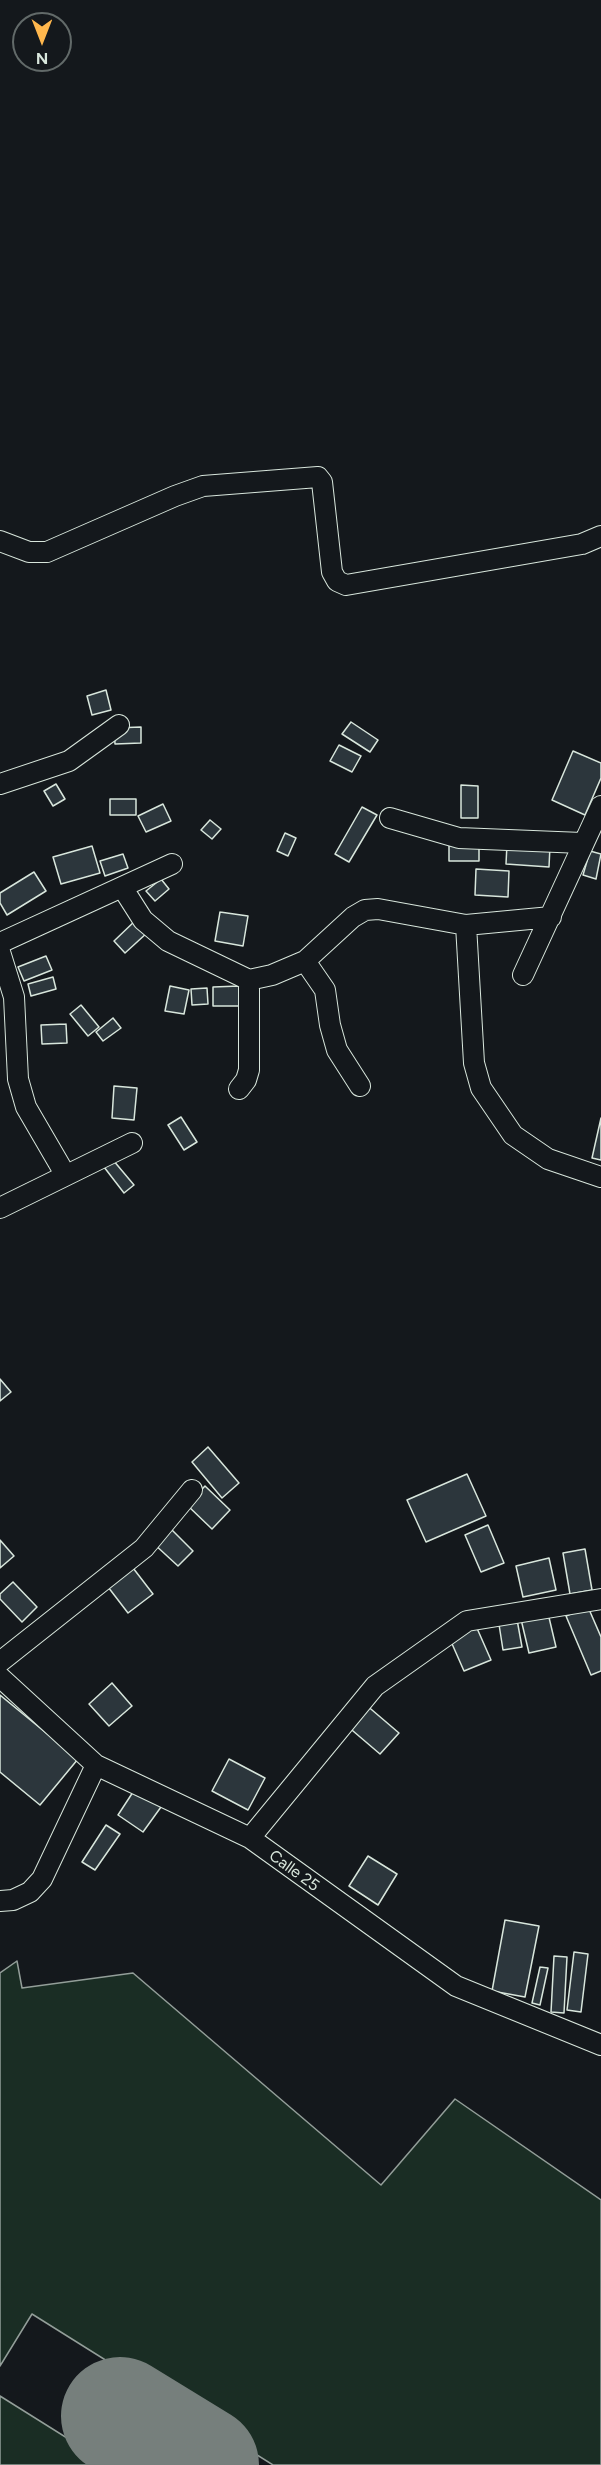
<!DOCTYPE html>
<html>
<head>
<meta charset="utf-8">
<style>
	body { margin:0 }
	#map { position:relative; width:601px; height:2465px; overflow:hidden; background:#14181c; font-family:Figtree,sans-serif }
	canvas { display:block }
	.north { position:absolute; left:12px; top:12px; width:60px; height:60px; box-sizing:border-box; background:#14181c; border:2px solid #626a69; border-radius:50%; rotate:180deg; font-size:16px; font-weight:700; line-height:24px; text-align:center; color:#d8e6dc }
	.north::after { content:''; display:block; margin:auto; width:21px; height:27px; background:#ffb74d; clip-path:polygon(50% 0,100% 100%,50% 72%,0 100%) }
</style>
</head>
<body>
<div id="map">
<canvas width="601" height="2465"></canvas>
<div class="north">N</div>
</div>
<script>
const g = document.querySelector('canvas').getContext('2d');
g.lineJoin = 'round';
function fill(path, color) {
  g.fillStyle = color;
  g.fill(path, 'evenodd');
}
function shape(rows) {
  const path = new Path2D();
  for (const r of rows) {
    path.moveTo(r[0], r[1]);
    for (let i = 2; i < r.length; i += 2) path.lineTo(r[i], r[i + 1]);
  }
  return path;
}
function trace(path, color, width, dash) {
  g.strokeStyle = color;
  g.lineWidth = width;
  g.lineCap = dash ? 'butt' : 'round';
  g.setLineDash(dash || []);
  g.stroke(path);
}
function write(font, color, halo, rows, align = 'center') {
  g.font = font + ' Figtree,sans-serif';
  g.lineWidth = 4.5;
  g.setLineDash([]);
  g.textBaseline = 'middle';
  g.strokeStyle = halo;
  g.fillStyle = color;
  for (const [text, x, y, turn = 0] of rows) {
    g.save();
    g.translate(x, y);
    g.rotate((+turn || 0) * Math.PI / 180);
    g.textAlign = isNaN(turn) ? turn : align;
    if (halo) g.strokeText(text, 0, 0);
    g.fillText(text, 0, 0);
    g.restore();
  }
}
const green = shape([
	[17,1961,22,1988,133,1973,381,2185,455,2099,601,2200,601,2465,273,2465,32,2314,0,2366,0,1973,17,1961],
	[0,2396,110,2465,0,2465,0,2396]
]);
const runway = shape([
	[120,2416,200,2465]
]);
const building = shape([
	[106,690,111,710,92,715,87,696,106,690],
	[351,722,378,740,370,752,342,734,351,722],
	[141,727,141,743,115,744,114,728,141,727],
	[339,745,361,756,352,772,330,761,339,745],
	[573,751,601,763,601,778,585,815,552,800,573,751],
	[56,784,65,799,53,806,44,791,56,784],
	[461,785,478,786,478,818,461,818,461,785],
	[110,799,136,799,136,815,110,815,110,799],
	[163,804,171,821,146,832,138,816,163,804],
	[362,807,377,815,349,862,335,854,362,807],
	[210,820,221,829,212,839,201,830,210,820],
	[285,833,296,838,288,856,277,851,285,833],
	[449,844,479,844,479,861,449,861,449,844],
	[507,844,550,846,549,867,506,864,507,844],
	[92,846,100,873,61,884,53,857,92,846],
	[590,851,601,854,596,879,583,875,590,851],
	[123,854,128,868,105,876,100,861,123,854],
	[476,869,509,871,508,897,475,895,476,869],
	[34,872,46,891,7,915,0,903,0,893,34,872],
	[161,879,169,889,155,901,146,891,161,879],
	[220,912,248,916,243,946,215,941,220,912],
	[137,919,148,932,125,953,114,941,137,919],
	[46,956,52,970,24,981,18,967,46,956],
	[53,977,56,989,31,996,28,984,53,977],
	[170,986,189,990,184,1014,165,1011,170,986],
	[239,986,240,1006,213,1006,213,987,239,986],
	[207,988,208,1004,192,1005,191,989,207,988],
	[81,1005,99,1027,88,1036,70,1014,81,1005],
	[113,1018,121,1028,103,1041,96,1032,113,1018],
	[66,1024,67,1043,42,1044,41,1025,66,1024],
	[114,1086,137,1088,134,1120,112,1118,114,1086],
	[181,1117,197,1142,184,1150,168,1125,181,1117],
	[601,1118,601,1160,592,1158,601,1118],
	[113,1160,134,1185,124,1193,104,1167,113,1160],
	[0,1379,11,1392,0,1401,0,1379],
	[208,1447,239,1483,222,1498,192,1462,208,1447],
	[467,1474,486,1516,426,1542,407,1500,467,1474],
	[205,1486,230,1510,212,1529,187,1505,205,1486],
	[488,1525,504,1563,481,1572,465,1535,488,1525],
	[169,1527,193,1551,178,1566,153,1543,169,1527],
	[0,1540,14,1556,0,1568,0,1540],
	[585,1549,592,1590,570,1594,563,1553,585,1549],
	[549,1558,556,1590,523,1597,516,1566,549,1558],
	[130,1564,153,1594,128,1613,105,1583,130,1564],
	[13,1582,37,1607,22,1622,0,1599,0,1594,13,1582],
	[588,1607,601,1637,601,1671,591,1675,566,1616,588,1607],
	[547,1609,556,1647,529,1653,520,1615,547,1609],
	[516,1614,522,1647,503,1650,498,1618,516,1614],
	[476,1626,491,1660,464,1671,449,1637,476,1626],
	[112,1683,132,1706,109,1726,89,1704,112,1683],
	[0,1695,78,1759,40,1805,0,1772,0,1695],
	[365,1704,399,1733,380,1754,346,1725,365,1704],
	[229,1759,265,1778,248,1810,212,1791,229,1759],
	[135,1789,161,1807,143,1832,118,1815,135,1789],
	[106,1825,120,1834,95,1870,82,1862,106,1825],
	[368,1856,397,1874,378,1905,349,1886,368,1856],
	[505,1920,539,1926,525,1997,492,1991,505,1920],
	[574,1952,588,1954,581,2012,567,2010,574,1952],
	[554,1956,567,1957,564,2013,551,2012,554,1956],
	[540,1967,548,1968,540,2005,532,2003,540,1967]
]);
const minor = shape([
	[0,541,29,552,47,552,175,496,203,486,318,477,322,482,332,572,337,581,346,585,582,544,601,536],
	[0,784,69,761,119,725],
	[390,818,459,838,582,843],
	[122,887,143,920,168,941,249,980,272,975,305,961,353,917,365,910,378,909,466,925,551,917],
	[466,925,474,1063,481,1088,513,1135,548,1159,601,1177],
	[0,943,172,864],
	[0,952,14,997,18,1079,26,1107,65,1174],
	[305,961,325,990,330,1025,337,1050,360,1086],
	[523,975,601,806],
	[239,1089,246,1080,249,1070,249,980],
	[0,1208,132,1143],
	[0,1662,144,1548,192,1490],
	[0,1677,96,1765,250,1838,456,1986,601,2045],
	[250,1838,375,1686,467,1621,601,1599],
	[0,1901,13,1900,30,1892,42,1879,96,1765]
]);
const streetNames = [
	["Calle 25",294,1871,36]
];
fill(green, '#1a2d24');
trace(green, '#939e99', 1.5);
trace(runway, '#767f7c', 118);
fill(building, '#2c363c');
trace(building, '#d8e6dc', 1.5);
trace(minor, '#d8e6dc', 22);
trace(minor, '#14181c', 20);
write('16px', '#d8e6dc', '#14181c', streetNames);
</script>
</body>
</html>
